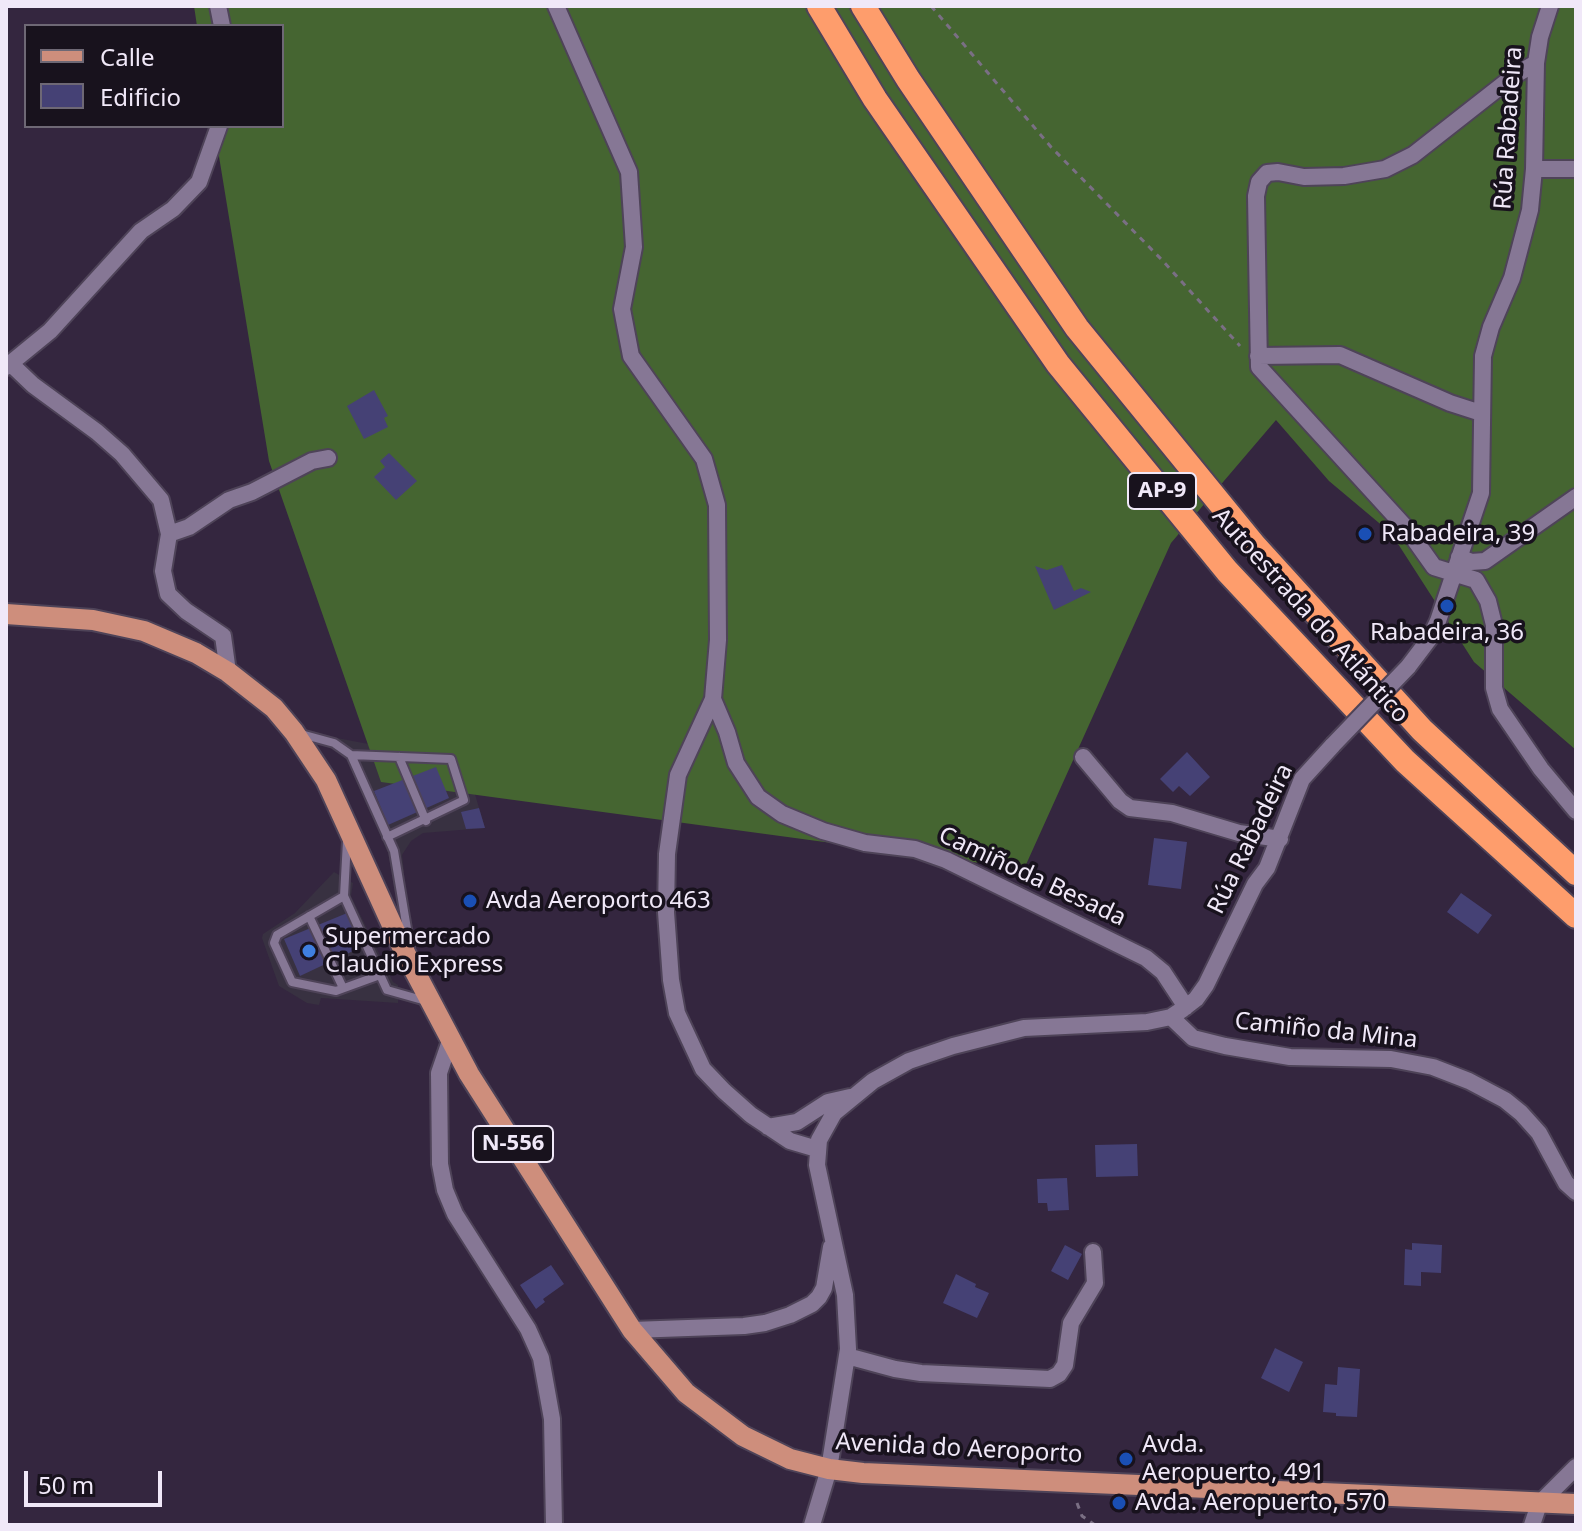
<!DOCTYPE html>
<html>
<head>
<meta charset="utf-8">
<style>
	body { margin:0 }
	#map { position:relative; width:1582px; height:1531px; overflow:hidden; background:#34263f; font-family:"Noto Sans",sans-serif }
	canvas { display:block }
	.frame { position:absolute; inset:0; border:8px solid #f0e8f8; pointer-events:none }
	.legend { position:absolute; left:24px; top:24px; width:260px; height:104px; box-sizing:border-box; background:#18121d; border:2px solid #6e6875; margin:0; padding:10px 14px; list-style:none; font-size:24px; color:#f0e8f8 }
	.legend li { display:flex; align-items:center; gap:16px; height:40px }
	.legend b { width:40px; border:2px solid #6e6875 }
	.scale { position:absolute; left:24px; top:1471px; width:138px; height:36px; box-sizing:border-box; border:4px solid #f0e8f8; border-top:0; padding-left:10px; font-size:24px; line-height:28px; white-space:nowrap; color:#f0e8f8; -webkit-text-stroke:6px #18121d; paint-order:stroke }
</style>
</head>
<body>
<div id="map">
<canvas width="1582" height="1531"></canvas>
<div class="frame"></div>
<ul class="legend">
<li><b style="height:10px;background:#ce8e7c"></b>Calle</li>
<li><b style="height:22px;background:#454175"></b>Edificio</li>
</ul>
<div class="scale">50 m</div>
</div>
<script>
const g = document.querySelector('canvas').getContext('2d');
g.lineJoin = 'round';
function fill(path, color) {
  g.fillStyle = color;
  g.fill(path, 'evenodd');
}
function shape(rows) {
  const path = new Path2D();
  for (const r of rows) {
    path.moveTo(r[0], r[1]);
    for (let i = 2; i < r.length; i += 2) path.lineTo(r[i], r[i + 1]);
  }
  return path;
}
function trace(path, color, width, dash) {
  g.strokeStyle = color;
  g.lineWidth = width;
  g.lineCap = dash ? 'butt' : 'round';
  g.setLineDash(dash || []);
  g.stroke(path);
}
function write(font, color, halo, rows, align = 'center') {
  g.font = font + ' "Noto Sans",sans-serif';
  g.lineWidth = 7;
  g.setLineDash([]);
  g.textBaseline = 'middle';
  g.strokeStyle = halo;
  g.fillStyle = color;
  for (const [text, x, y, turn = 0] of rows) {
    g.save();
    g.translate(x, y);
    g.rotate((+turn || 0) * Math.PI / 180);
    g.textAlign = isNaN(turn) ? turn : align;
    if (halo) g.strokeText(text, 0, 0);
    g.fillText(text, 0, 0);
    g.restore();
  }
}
const commercial = shape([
	[337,738,405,751,463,754,485,828,423,833,411,841,402,855,404,872,392,873,388,853,352,772,355,764,335,751],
	[334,872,353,883,351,896,393,982,398,985,398,1003,321,998,319,1005,307,1003,279,986,262,938,263,934,295,913]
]);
const forest = shape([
	[194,6,1576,6,1576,750,1474,662,1391,533,1329,481,1276,420,1171,543,1024,869,381,782,269,461,214,126,282,126,282,26,197,26]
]);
const building = shape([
	[374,390,388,416,384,418,388,427,364,439,347,406],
	[389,453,417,481,396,500,374,477,385,467,380,461],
	[1062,565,1074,591,1081,588,1091,592,1054,610,1035,566,1047,570],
	[1187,752,1210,777,1190,796,1179,786,1173,792,1160,779],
	[436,767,449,798,388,825,374,791],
	[479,808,485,828,466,829,461,812],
	[1154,838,1187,842,1181,889,1148,885],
	[1461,893,1492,915,1478,934,1447,912],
	[352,911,368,944,300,976,284,939],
	[1137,1144,1138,1176,1096,1177,1095,1145],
	[1067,1178,1069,1210,1048,1211,1047,1203,1038,1203,1037,1179],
	[1412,1243,1442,1245,1441,1273,1421,1272,1421,1286,1404,1285,1405,1249,1412,1250],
	[1065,1245,1082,1254,1068,1280,1051,1271],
	[551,1265,564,1284,543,1299,545,1302,536,1309,520,1285],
	[956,1274,976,1284,975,1287,989,1293,977,1318,943,1303],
	[1275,1348,1303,1362,1289,1392,1261,1378],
	[1338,1367,1360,1369,1357,1417,1336,1416,1336,1413,1323,1412,1325,1384,1337,1385]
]);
const path = shape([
	[931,6,1051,147,1162,260,1240,346],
	[1077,1503,1082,1516,1095,1525]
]);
const service = shape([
	[301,734,334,743,351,755,394,851,410,947],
	[351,755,451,759,464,800,387,837],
	[399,757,426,821],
	[347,841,344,896,387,990,426,1001],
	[344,896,277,935,274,943,292,982,336,991,380,975],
	[309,916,343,988]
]);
const minor = shape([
	[218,6,222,26],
	[556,6,629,172,634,247,622,309,631,356,704,459,717,505,718,640,713,699,678,775,667,854,666,912,671,980,677,1013,703,1069,724,1091,751,1115,790,1141,817,1149],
	[1536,63,1515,75,1413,155,1385,169,1344,176,1304,177,1278,172,1267,173,1259,182,1256,196,1259,367,1407,529,1434,567,1476,580,1488,601,1494,625,1494,688,1500,709,1541,769,1576,811],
	[1534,169,1576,169],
	[1258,356,1340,355,1450,403,1481,413],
	[11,364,33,385,97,432,122,454,161,500,169,534,163,571,168,594,186,611,223,636,228,672],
	[6,367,50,331,141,231,173,209,199,182,219,126],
	[169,534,189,527,229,500,252,492,312,461,328,458],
	[1459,557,1471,562,1485,561,1576,497],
	[1408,667,1430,638,1438,621,1481,493,1483,356,1491,327,1512,278,1530,210,1534,169,1536,63,1540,37,1550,6],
	[713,699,727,732,736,763,758,797,782,814,823,831,865,843,915,849,946,860,1146,958,1163,972,1186,1007],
	[1083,757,1120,801,1130,808,1172,813,1239,833,1280,839],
	[1171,1017,1193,1038,1225,1046,1290,1057,1391,1059,1433,1067,1469,1081,1505,1100,1521,1113,1539,1133,1566,1183,1576,1192],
	[450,1041,439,1073,440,1164,445,1190,455,1214,528,1329,541,1358,552,1419,554,1525],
	[768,1127,797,1122,828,1102,850,1097],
	[632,1330,744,1326,765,1323,790,1315,812,1304,819,1297,824,1288,831,1247],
	[847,1356,895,1369,921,1373,1050,1379,1059,1374,1065,1365,1071,1323,1095,1283,1093,1252],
	[812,1525,829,1469,848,1349,845,1295,817,1165,819,1140,834,1113,873,1081,909,1061,953,1046,1024,1028,1147,1022,1171,1017,1183,1009,1196,999,1206,985,1255,884,1267,868,1302,779,1333,745],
	[1532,1525,1539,1504,1576,1467]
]);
const primary = shape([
	[6,614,93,620,144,631,196,653,228,672,274,708,294,732,326,780,403,949,469,1074,632,1330,686,1393,743,1436,790,1459,829,1469,863,1473,1576,1504]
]);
const motorway = shape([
	[819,6,875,99,1058,364,1227,571,1405,761,1576,916],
	[863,6,908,79,1077,328,1254,545,1422,730,1576,873]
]);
const minorBridge = shape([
	[1333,745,1408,667]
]);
const markers = [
	[1365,534,8,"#1a4fb4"],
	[1447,606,8,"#1a4fb4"],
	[470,901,8,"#1a4fb4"],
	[309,951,8,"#3f7fe0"],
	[1126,1459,8,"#1a4fb4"],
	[1119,1503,8,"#1a4fb4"]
];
const shields = [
	[1162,491,68],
	[513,1144,80]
];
const shieldNames = [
	["AP-9",1162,491],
	["N-556",513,1144]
];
const streetNames = [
	["Rúa Rabadeira",1509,128,-86],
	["Autoestrada do Atlántico",1310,616,48],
	["Rúa Rabadeira",1251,839,-64],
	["Camiñoda Besada",1032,877,25],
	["Camiño da Mina",1326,1031,6],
	["Avenida do Aeroporto",959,1449,3]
];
const poiNames = [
	["Rabadeira, 39",1381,534],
	["Rabadeira, 36",1447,633,"center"],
	["Avda Aeroporto 463",486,901],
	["Supermercado",325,937],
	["Claudio Express",325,965],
	["Avda.",1142,1445],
	["Aeropuerto, 491",1142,1473],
	["Avda. Aeropuerto, 570",1135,1503]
];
fill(commercial, '#383141');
fill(forest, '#456531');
fill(building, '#454175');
trace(service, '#4e4358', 12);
trace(minor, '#4e4358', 20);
trace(primary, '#4e4358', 24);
trace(motorway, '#4e4358', 28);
trace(path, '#7a6f84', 3, [6, 6]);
trace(service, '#867795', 8);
trace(minor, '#867795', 16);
trace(primary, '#ce8e7c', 20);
trace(motorway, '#fe9d6c', 24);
trace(minorBridge, '#4e4358', 20, []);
trace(minorBridge, '#867795', 16);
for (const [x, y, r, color] of markers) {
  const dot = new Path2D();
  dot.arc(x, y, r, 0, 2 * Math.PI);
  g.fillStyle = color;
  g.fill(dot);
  trace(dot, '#18121d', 3);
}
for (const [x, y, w] of shields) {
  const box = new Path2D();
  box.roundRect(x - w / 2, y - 18, w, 36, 6);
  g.fillStyle = '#18121d';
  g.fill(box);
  trace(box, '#f0e8f8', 2);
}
write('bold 22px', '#f0e8f8', null, shieldNames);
write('24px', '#f0e8f8', '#18121d', streetNames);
write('24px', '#f0e8f8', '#18121d', poiNames, 'left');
</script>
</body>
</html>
